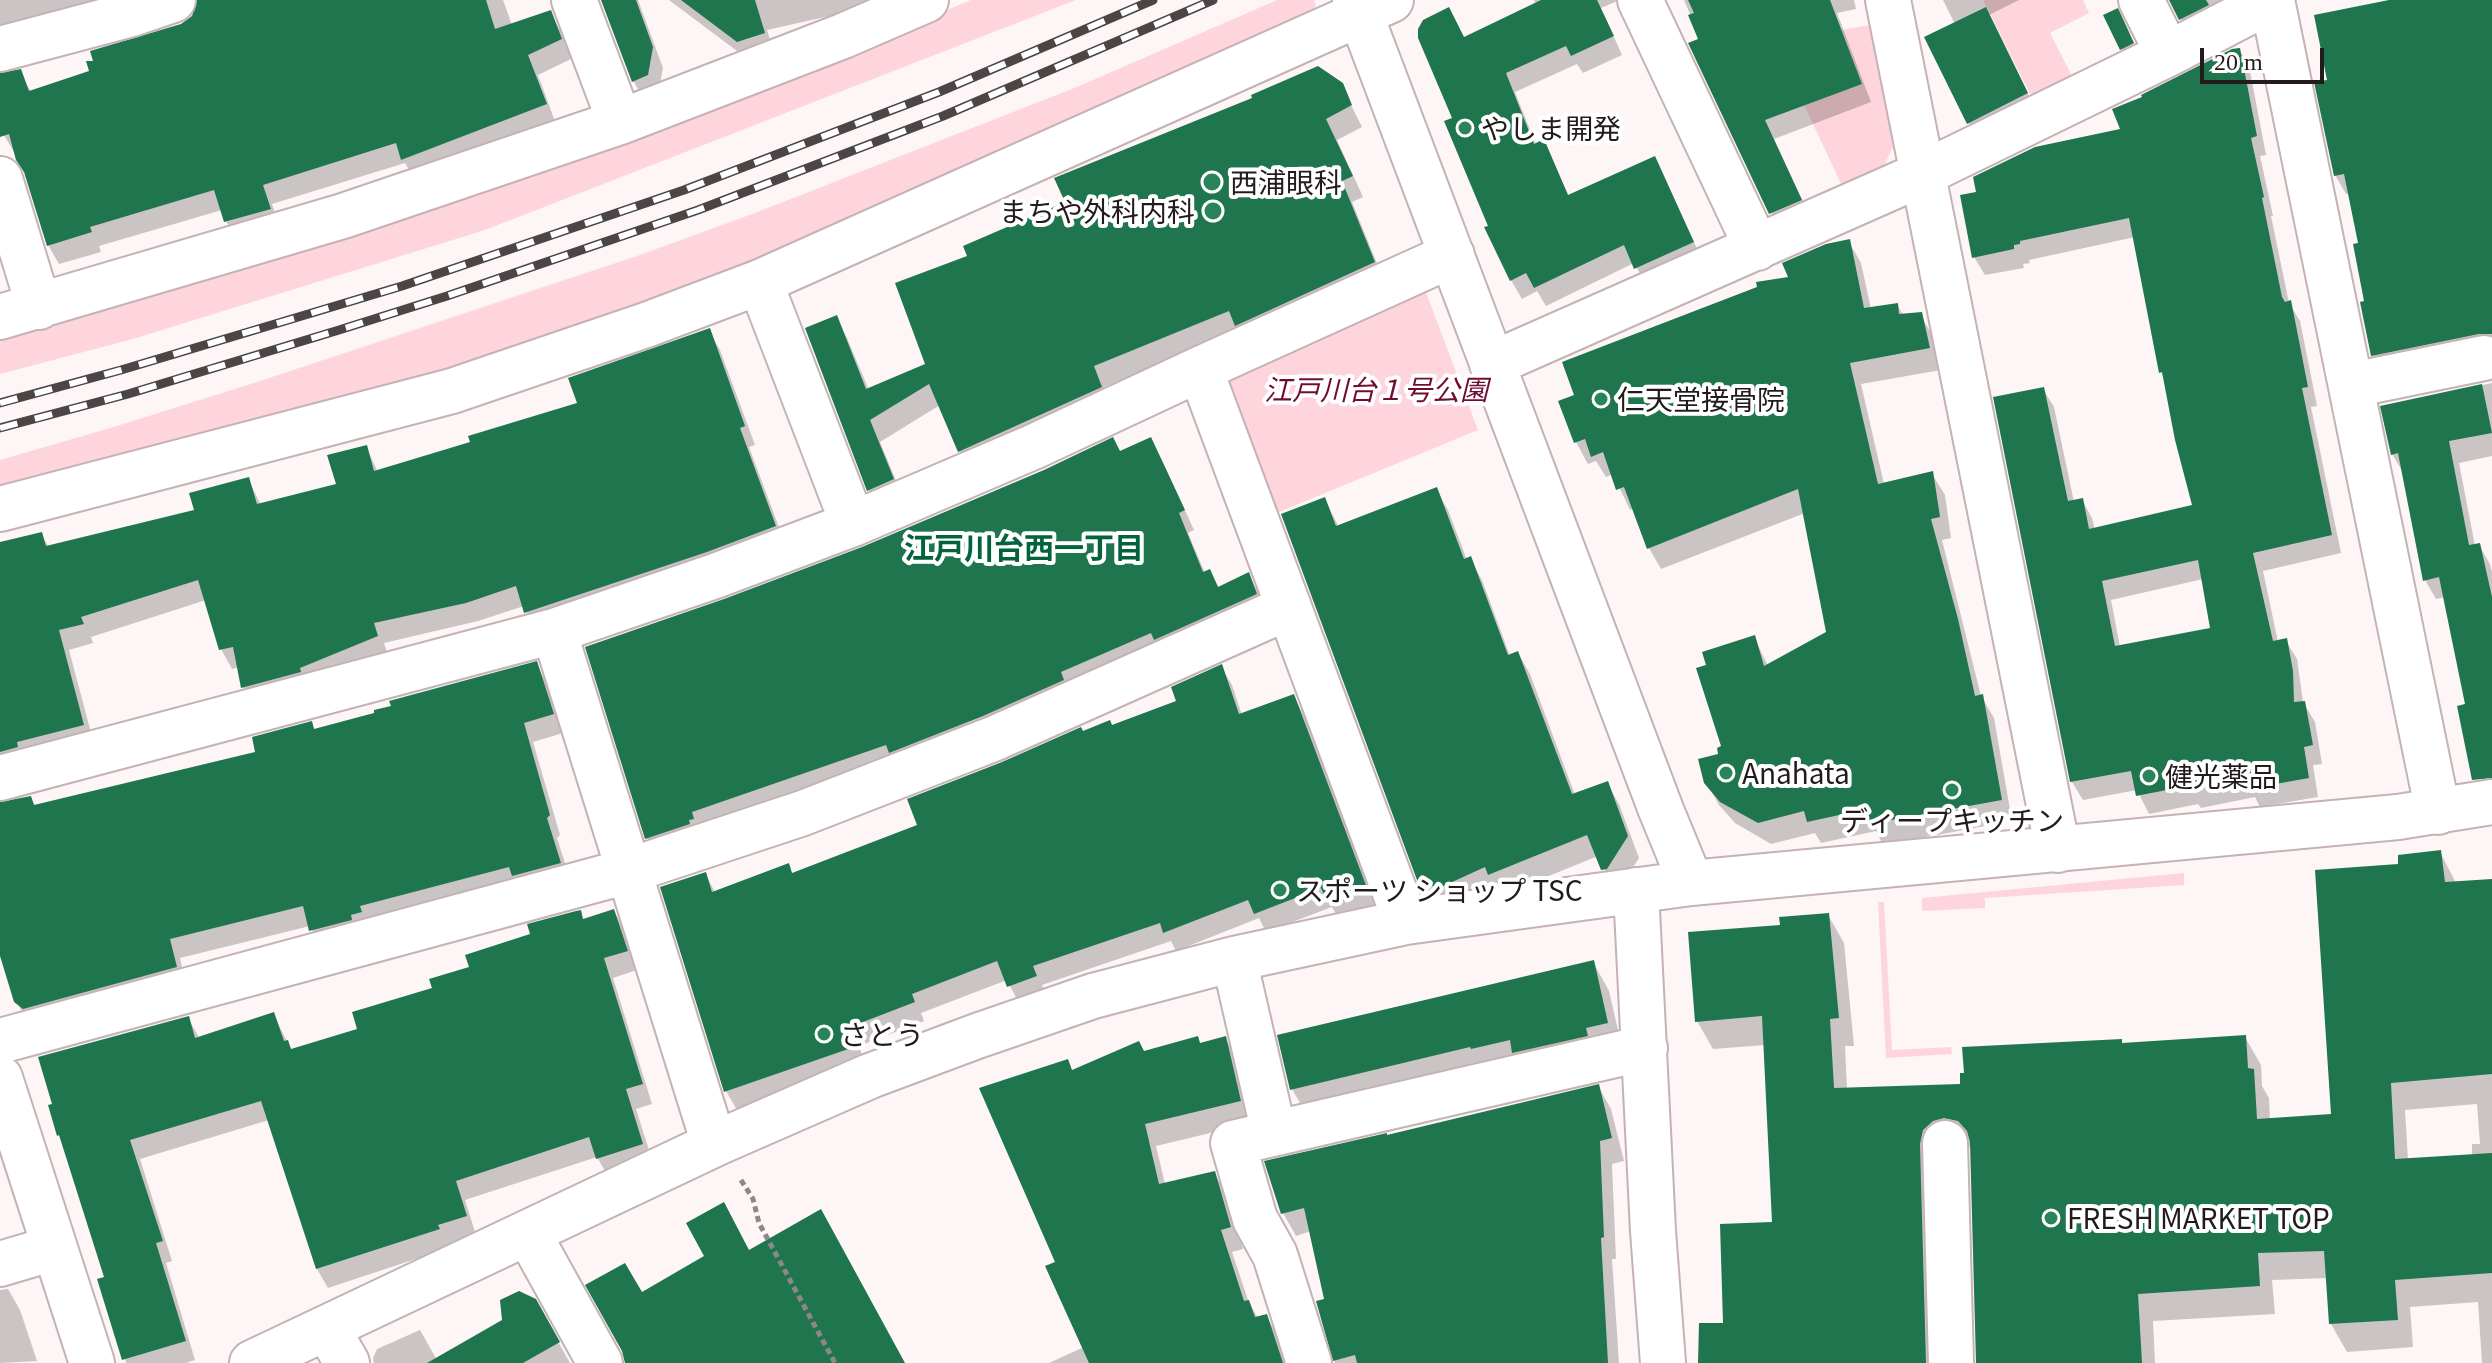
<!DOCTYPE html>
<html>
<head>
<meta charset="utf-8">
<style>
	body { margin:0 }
	#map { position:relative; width:2492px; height:1363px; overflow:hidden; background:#fdf5f6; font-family:Georgia,serif }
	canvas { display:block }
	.scale { position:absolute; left:2200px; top:48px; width:124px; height:36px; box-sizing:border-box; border:4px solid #211b1c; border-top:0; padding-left:10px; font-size:24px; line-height:28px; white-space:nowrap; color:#211b1c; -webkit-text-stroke:6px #fff; paint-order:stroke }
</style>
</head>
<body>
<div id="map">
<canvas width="2492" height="1363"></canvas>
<div class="scale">20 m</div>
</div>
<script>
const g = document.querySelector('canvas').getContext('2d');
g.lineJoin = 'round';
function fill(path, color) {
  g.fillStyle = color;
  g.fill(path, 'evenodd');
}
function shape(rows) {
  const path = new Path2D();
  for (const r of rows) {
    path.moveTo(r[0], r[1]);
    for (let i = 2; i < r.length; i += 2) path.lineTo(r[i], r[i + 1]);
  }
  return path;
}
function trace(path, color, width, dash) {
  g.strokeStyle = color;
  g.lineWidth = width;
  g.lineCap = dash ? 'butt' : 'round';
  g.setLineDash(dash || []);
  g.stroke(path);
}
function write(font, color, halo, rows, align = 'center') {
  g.font = font + ' Georgia,"Noto Sans JP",serif';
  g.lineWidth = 8;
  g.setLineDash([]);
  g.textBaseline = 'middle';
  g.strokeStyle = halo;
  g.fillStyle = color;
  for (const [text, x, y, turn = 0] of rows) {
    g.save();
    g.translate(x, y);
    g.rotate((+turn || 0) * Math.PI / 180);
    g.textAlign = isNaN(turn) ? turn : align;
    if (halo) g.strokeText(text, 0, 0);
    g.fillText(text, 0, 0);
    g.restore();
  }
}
const green = shape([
	[971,0,1076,0,485,230,133,339,0,374,0,335,864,45],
	[1277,0,1314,0,1316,5,1312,12,792,251,517,351,0,492,0,460,117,426,254,383,637,256,755,213,1077,87],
	[1983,0,2083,0,2089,13,2050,33,2074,80,2033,100],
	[1875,24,1897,139,1881,172,1843,188,1804,105,1862,84,1842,30],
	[1422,282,1478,430,1267,517,1219,392,1227,372],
	[2184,873,2184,885,1985,898,1985,908,1922,911,1922,898],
	[1878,902,1884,902,1892,1050,1951,1047,1952,1054,1886,1058]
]);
const shadow = shape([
	[0,0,160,0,0,36],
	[199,0,503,0,512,25,550,13,561,32,571,59,538,75,556,124,414,178,405,163,272,204,280,229,237,241,226,221,222,210,99,246,101,252,59,264,48,245,27,174,4,135,0,121,0,79,20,73,31,92,92,73,182,25,194,17],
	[603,0,638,0,663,68,658,94,644,100,634,82],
	[669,0,869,0,859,5,861,9,767,30,774,52,749,60],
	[1534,0,1620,0,1601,8,1622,55,1583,73,1577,64,1515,92,1536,145,1543,142,1569,196,1654,159,1703,261,1647,286,1634,263,1546,306,1537,291,1522,299,1511,280,1490,227,1455,119,1464,39,1536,4],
	[1684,0,1854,0,1856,9,1837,13,1871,102,1774,139,1811,219,1781,232,1691,44,1701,40],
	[1943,0,2019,0,1989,15,2037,112,1979,141,1969,123,1955,24],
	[2170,0,2263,0,2191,37],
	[2393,0,2492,0,2492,352,2384,374,2373,355,2361,245,2350,194,2346,194,2335,175,2329,81],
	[2122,19,2138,52,2127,58,2122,49],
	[2238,48,2249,66,2266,155,2260,156,2273,216,2271,216,2289,303,2300,321,2317,406,2311,407,2341,553,2263,571,2278,642,2286,641,2297,659,2303,702,2315,722,2322,764,2313,765,2318,797,2260,807,2255,797,2201,808,2198,804,2149,814,2137,790,2083,800,2072,782,1995,399,2043,389,2054,407,2074,502,2082,500,2092,518,2095,530,2194,507,2166,382,2161,372,2135,237,2029,260,2030,263,2023,264,2024,268,1985,275,1974,257,1978,193,2123,130,2145,98,2144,96],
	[2203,579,2212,629,2120,647,2111,600],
	[1341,85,1362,127,1337,140,1363,197,1352,202,1385,283,1240,331,1104,387,1112,408,971,472,959,451,940,405,880,442,904,500,881,510,869,490,836,318,847,338,869,390,928,365,970,257],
	[1849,242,1861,263,1871,309,1897,305,1904,316,1920,315,1933,336,1941,370,1861,384,1884,484,1932,474,1945,495,1951,538,1942,540,1981,696,1994,718,2012,821,1883,845,1876,831,1821,843,1815,833,1771,844,1735,823,1719,805,1706,782,1721,756,1754,637,1768,666,1829,633,1805,513,1661,569,1649,548,1634,508,1630,510,1613,474,1606,477,1596,461,1588,464,1576,442,1560,402,1577,396,1791,278],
	[709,331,720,350,755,445,749,447,786,546,536,631,524,606,478,621,384,643,388,656,254,706,243,687,239,667,232,669,221,649,206,600,91,637,93,643,69,650,94,744,0,775,0,545,41,535,49,547,196,511,248,479,261,505,339,485,366,447,378,472,472,443,580,404],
	[2492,383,2492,456,2459,463,2475,546,2479,545,2490,564,2492,572,2492,778,2467,706,2445,597,2436,599,2425,580,2404,474,2392,454,2383,407],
	[1120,453,1161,458,1194,530,1188,533,1205,573,1209,571,1219,588,1248,575,1259,593,1266,613,658,857,647,838,724,601],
	[1436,489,1448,510,1467,560,1470,559,1482,580,1510,656,1518,653,1530,674,1575,795,1607,783,1619,804,1639,858,1618,890,1615,890,1598,856,1502,895,1434,908,1422,887,1324,499,1339,527],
	[536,664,547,683,563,733,533,742,560,835,557,838,571,882,322,950,310,926,180,958,186,986,28,1022,16,1001,0,950,0,804,30,798,36,807,258,754,311,723,315,730,377,715],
	[1221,667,1232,685,1242,715,1293,696,1304,715,1376,907,1339,920,1332,907,1266,932,1259,918,1176,951,1171,941,1042,985,1046,995,1020,1005,1007,980,921,1013,924,1021,859,1046,866,1065,737,1110,726,1091,705,874,715,892,788,866,793,875,919,826,1082,733,1112,727,1178,702],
	[2440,852,2456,883,2492,881,2492,1363,2482,1363,2478,1302,2410,1307,2413,1347,2347,1352,2331,1324,2328,1278,2272,1280,2275,1314,2153,1321,2155,1363,1978,1363,1972,1148,1962,1145,1940,1363,1701,1363,1725,1326,1774,1223,1765,1045,1713,1049,1697,1021,1782,927,1828,915,1844,943,1854,1046,1845,1046,1847,1090,1963,1086,2123,1045,2245,1037,2261,1065,2262,1086,2269,1098,2270,1121,2333,1116,2400,865],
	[2477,1104,2480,1144,2472,1144,2472,1156,2408,1160,2405,1110],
	[614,911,625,930,637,970,613,978,652,1104,636,1109,653,1163,609,1178,597,1157,465,1200,476,1235,448,1244,449,1248,328,1288,317,1269,269,1120,140,1159,172,1261,166,1263,195,1360,186,1363,126,1363,107,1278,65,1145,59,1135,188,1018,200,1039,273,1014,292,1051,360,1030,471,968,579,912,584,920],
	[1593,962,1609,991,1623,1052,1308,1117,1292,1089],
	[1225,1038,1238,1060,1252,1123,1156,1146,1165,1184,1214,1173,1227,1195,1243,1249,1232,1252,1249,1303,1258,1318,1266,1316,1279,1338,1287,1363,1049,1363,1084,1347,1057,1263,1073,1072,1144,1053,1201,1044],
	[1598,1086,1611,1109,1624,1161,1612,1164,1616,1259,1612,1259,1619,1363,1335,1363,1327,1300,1311,1231,1296,1236,1283,1213],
	[8,1289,20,1310,37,1361,0,1363,0,1290],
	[535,1301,570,1363,374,1363,373,1358,377,1349,420,1330,437,1360]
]);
const building = shape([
	[197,0,486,0,495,29,551,10,562,39,528,55,547,104,401,160,396,143,263,185,271,209,224,222,214,190,90,227,92,232,47,246,24,172,16,160,9,134,0,137,0,73,21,69,29,91,89,71,86,61,93,61,90,51,181,24,192,16],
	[601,0,636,0,653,47,648,75,632,82],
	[681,0,755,0,765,33,737,42],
	[1541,0,1597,0,1614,36,1571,56,1566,46,1506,73,1534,144,1544,139,1568,195,1655,156,1694,242,1634,269,1624,245,1534,288,1526,273,1510,281,1484,227,1488,226,1444,121,1452,118,1418,38,1418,29,1423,20,1449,7,1464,37],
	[1688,0,1830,0,1862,84,1765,120,1802,200,1769,214,1688,43,1698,39,1688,15,1694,13],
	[2169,0,2206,0,2209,5,2179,20],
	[2389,0,2492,0,2492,334,2479,334,2371,356,2360,302,2364,301,2353,244,2358,243,2344,174,2334,176,2314,82,2327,80,2314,15],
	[1986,7,2028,93,1967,124,1924,37],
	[2118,8,2134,43,2120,50,2103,15],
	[2240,48,2257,136,2251,138,2264,197,2262,198,2282,297,2285,302,2291,300,2308,387,2302,388,2332,535,2253,553,2273,641,2287,638,2293,671,2294,702,2305,701,2313,745,2304,747,2309,778,2248,789,2246,779,2188,790,2187,786,2136,796,2131,771,2070,782,1993,397,2044,387,2068,501,2083,498,2089,529,2192,505,2175,440,2162,372,2159,373,2129,218,2020,241,2020,244,2014,245,2014,249,1972,258,1960,195,1976,192,1973,177,2035,147,2120,129,2112,109,2142,97,2141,95,2232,49],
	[2198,560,2210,628,2115,646,2102,581],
	[1318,66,1343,83,1352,105,1326,119,1353,176,1342,181,1375,262,1235,326,1229,311,1094,366,1102,387,958,452,929,384,870,420,894,479,867,491,805,328,837,315,866,389,925,364,895,283,967,256,963,246,1065,202,1054,178,1252,98,1251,95],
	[1850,239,1864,308,1898,303,1899,314,1922,312,1930,348,1850,363,1878,484,1933,471,1940,517,1931,519,1958,619,1975,696,1983,694,2002,800,1869,824,1867,809,1807,822,1804,811,1758,823,1720,802,1704,783,1698,759,1718,754,1717,748,1721,746,1696,668,1706,665,1702,652,1755,635,1764,666,1826,632,1798,489,1647,549,1624,487,1616,490,1603,452,1591,457,1585,439,1574,443,1558,401,1574,395,1562,362,1757,287,1756,282,1788,277,1782,263,1826,244],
	[710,328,745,426,740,428,776,526,707,552,524,613,516,586,466,603,374,623,378,636,300,668,301,672,241,688,233,647,219,650,198,580,81,617,84,624,59,630,84,725,17,742,18,747,0,752,0,542,42,532,46,546,194,510,189,493,249,477,257,504,336,484,327,455,367,445,374,471,470,442,468,436,577,403,568,378],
	[2482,384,2492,433,2449,441,2469,545,2480,543,2492,597,2492,778,2472,780,2457,706,2465,704,2439,577,2423,581,2398,453,2391,455,2380,406],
	[1113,437,1120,451,1151,437,1185,510,1179,513,1203,572,1210,569,1218,587,1249,572,1257,594,1154,640,1151,633,1061,672,1064,680,983,716,889,753,886,745,692,812,694,819,689,820,690,824,645,839,585,647,724,599,862,547,1044,470],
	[1437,487,1464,559,1471,556,1508,655,1518,651,1572,794,1608,781,1628,836,1607,869,1601,870,1587,835,1488,875,1485,867,1439,888,1429,885,1420,888,1281,514,1325,497,1336,526],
	[537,661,554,714,524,723,550,815,547,818,561,863,512,876,509,867,360,906,362,912,351,915,352,920,309,931,303,906,170,939,177,967,23,1009,14,1002,0,956,0,802,31,796,34,805,255,752,252,737,312,721,314,729,374,713,374,710,391,706,389,701],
	[1222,664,1239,714,1294,694,1367,888,1327,902,1321,888,1254,914,1248,900,1163,933,1160,923,1033,966,1037,976,1007,987,997,961,912,994,915,1002,850,1027,857,1046,724,1092,660,887,706,872,712,892,789,863,792,873,917,825,907,799,1002,762,1081,727,1083,731,1110,720,1112,725,1176,701,1171,687],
	[2441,850,2445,882,2492,879,2492,1074,2391,1083,2395,1159,2492,1153,2492,1273,2395,1280,2398,1320,2329,1324,2324,1251,2258,1253,2260,1286,2138,1294,2142,1363,1976,1363,1970,1142,1967,1131,1958,1121,1944,1118,1933,1121,1923,1130,1920,1144,1926,1363,1698,1363,1699,1323,1723,1323,1720,1224,1772,1222,1762,1016,1695,1022,1688,932,1780,925,1779,917,1829,913,1839,1018,1830,1019,1834,1088,1960,1084,1960,1073,1964,1073,1962,1047,2122,1039,2122,1043,2246,1035,2248,1068,2254,1069,2257,1119,2331,1114,2315,870,2398,864,2398,855],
	[614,909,628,951,604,958,643,1084,626,1089,643,1144,596,1159,589,1137,456,1181,467,1216,438,1225,440,1229,316,1269,261,1101,130,1140,163,1241,156,1243,186,1341,122,1360,97,1279,104,1277,59,1135,57,1136,48,1105,52,1104,38,1057,189,1016,195,1038,274,1012,284,1041,288,1040,291,1049,357,1029,352,1012,432,988,429,979,469,967,465,955,530,934,527,924,576,911,581,910,583,919],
	[1594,960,1608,1023,1586,1028,1588,1036,1512,1053,1510,1040,1471,1049,1470,1047,1290,1090,1277,1035],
	[1198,1036,1200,1043,1226,1036,1241,1101,1145,1124,1159,1184,1215,1171,1231,1227,1221,1230,1244,1301,1249,1300,1255,1317,1267,1314,1283,1363,1089,1363,1045,1266,1055,1262,979,1088,1068,1059,1072,1070,1139,1041,1144,1051],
	[1599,1084,1612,1138,1600,1141,1604,1237,1601,1238,1608,1363,1357,1363,1355,1355,1333,1361,1316,1301,1324,1299,1304,1208,1281,1214,1264,1161,1387,1133,1387,1135],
	[724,1202,749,1250,821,1209,905,1363,625,1363,622,1351,585,1285,625,1263,642,1292,704,1256,686,1223],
	[519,1291,536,1299,560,1342,523,1363,427,1363,502,1320,500,1300]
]);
const path = shape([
	[741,1180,753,1199,759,1223,835,1363]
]);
const minor = shape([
	[574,0,620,122],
	[1355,0,1661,810,1691,883],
	[1640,0,1757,248],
	[1888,0,2058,850],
	[2141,0,2168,54],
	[0,49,132,14,173,0],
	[0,179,39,307],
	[760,282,853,524],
	[0,317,343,216,620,122,843,36,926,0],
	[1492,364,1922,174,2168,54,2272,0,2438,812],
	[1200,369,1406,922],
	[2352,385,2484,358],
	[0,509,452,391,646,325,760,282,1391,0],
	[554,631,714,1144],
	[0,778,554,631,715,576,853,524,1033,447,1200,369,1452,255],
	[1636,890,1653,1231,1663,1363],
	[1234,959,1274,1133],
	[0,1041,628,871,803,813,993,739,1289,607],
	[0,1078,92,1363],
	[1945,1143,1951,1363],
	[528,1233,600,1363],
	[0,1264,54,1248],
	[327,1328,347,1363],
	[252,1363,719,1142,870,1076,977,1036,1093,996,1234,959,1406,922,1691,883,2398,817,2492,802],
	[1309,1363,1275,1255,1255,1219,1233,1143,1645,1048]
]);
const rail = shape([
	[0,403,121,370,402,286,684,190,939,92,1153,0],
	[0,428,128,394,339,330,447,296,698,210,943,116,1213,0]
]);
const markers = [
	[1465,128,8,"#2a845a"],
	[1212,182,10,"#2a845a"],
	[1213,211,10,"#2a845a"],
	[1601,399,8,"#2a845a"],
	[1726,773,8,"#2a845a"],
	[2149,776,8,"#2a845a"],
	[1952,790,8,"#2a845a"],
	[1280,890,8,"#2a845a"],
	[824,1034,8,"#2a845a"],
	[2051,1218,8,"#2a845a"]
];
const poiNames = [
	["やしま開発",1481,128],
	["西浦眼科",1230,182],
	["まちや外科内科",1195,211,"right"],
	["仁天堂接骨院",1617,399],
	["Anahata",1742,773],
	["健光薬品",2165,776],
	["ディープキッチン",1952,820,"center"],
	["スポーツ ショップ TSC",1296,890],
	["さとう",840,1034],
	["FRESH MARKET TOP",2067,1218]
];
const parkNames = [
	["江戸川台１号公園",1376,389]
];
const neighbourhoodNames = [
	["江戸川台西一丁目",1024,548]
];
fill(green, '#fed5dc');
fill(shadow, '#0003');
fill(building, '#1f754e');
trace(minor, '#c5b2b5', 48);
trace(path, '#8e8788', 5, [6, 4]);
trace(minor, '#fff', 44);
trace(rail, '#4b4546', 9);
trace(rail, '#fff', 6, [18]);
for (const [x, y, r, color] of markers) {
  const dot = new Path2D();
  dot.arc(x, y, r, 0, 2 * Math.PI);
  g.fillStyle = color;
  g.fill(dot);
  trace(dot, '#fff', 3);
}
write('28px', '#211b1c', '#fff', poiNames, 'left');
write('italic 28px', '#700c32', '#fff', parkNames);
write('bold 30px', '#03633d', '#fff', neighbourhoodNames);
</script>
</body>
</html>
